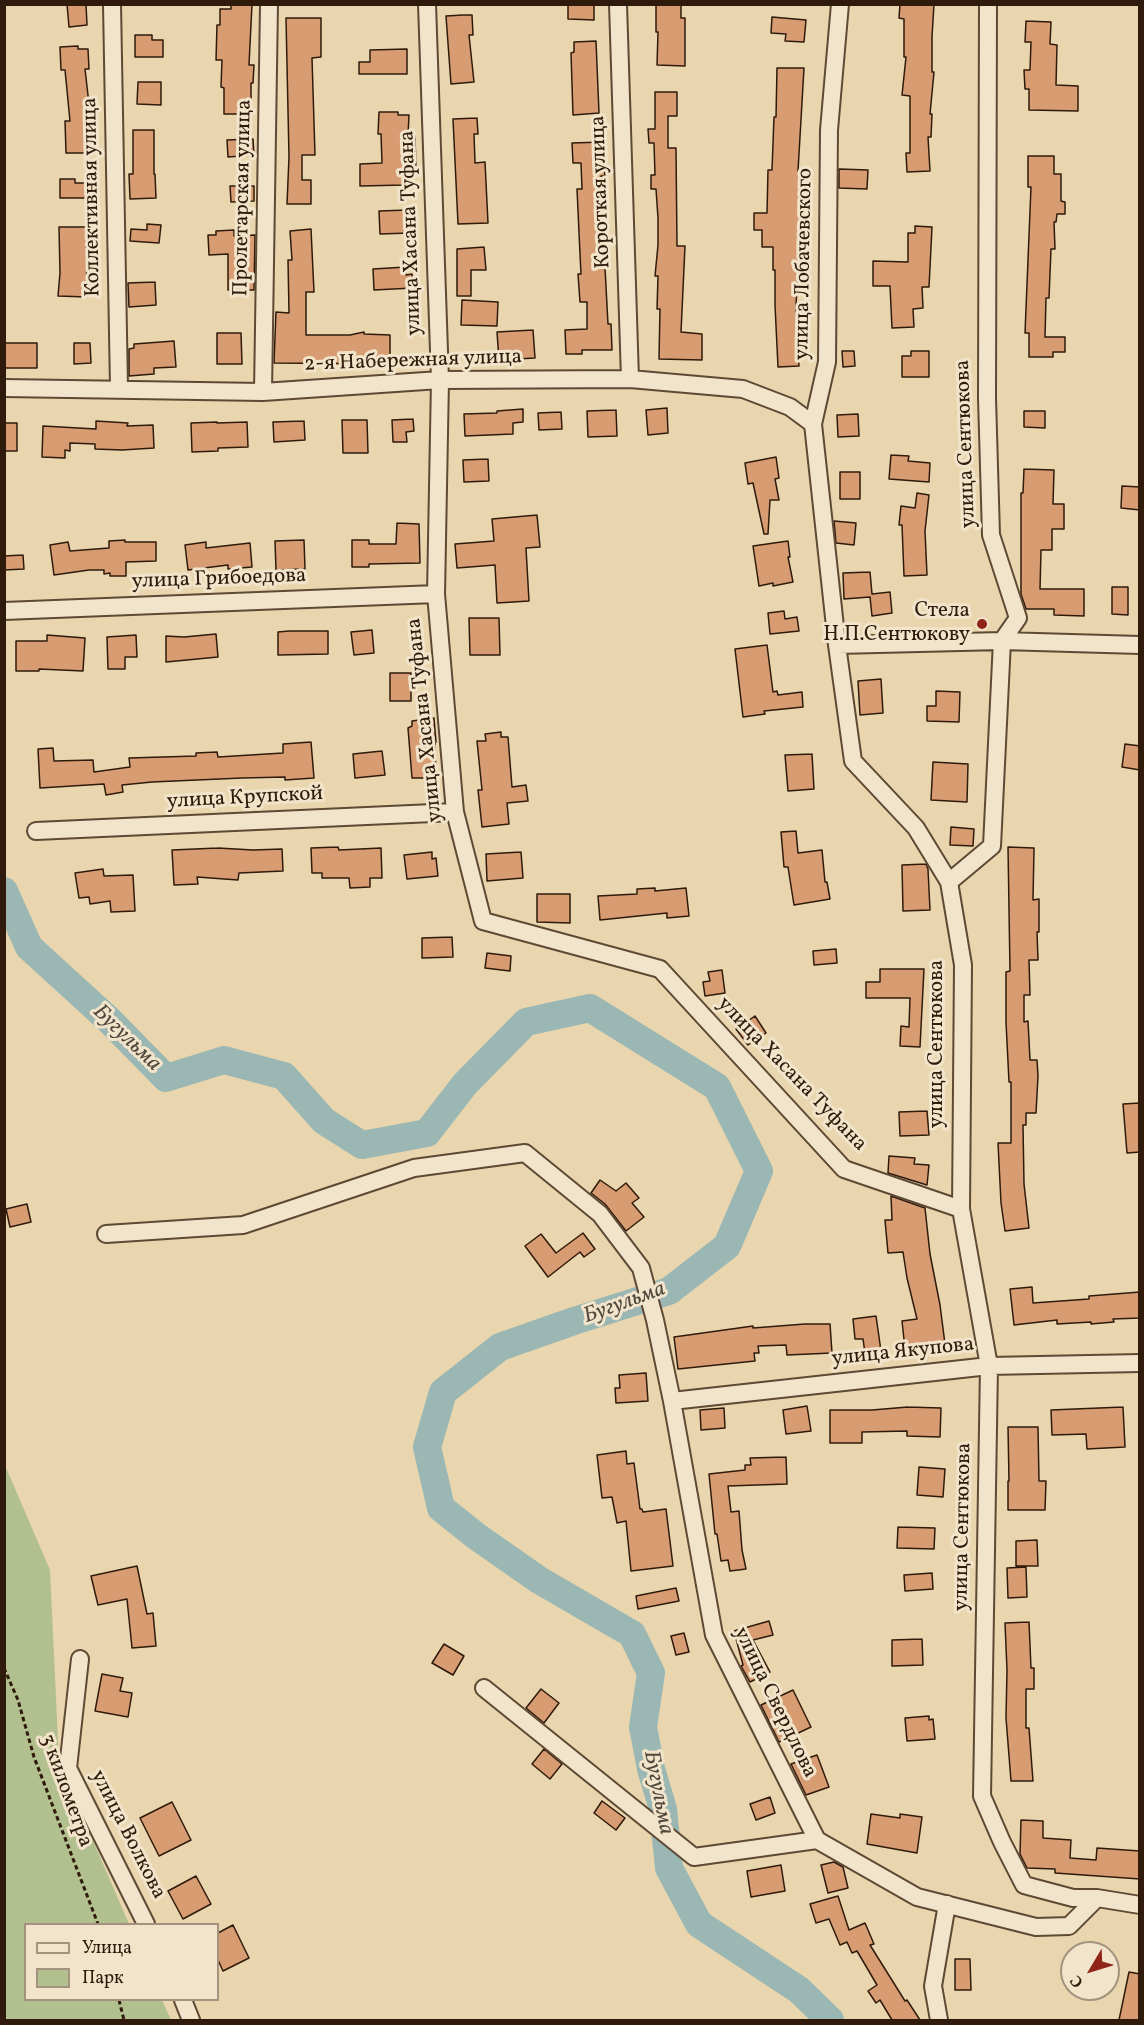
<!DOCTYPE html>
<html>
<head>
<meta charset="utf-8">
<style>
	body { margin:0 }
	#map { position:relative; width:1144px; height:2025px; overflow:hidden; background:#e9d6ae; font-family:Vollkorn,serif }
	canvas { display:block }
	.frame { position:absolute; inset:0; border:6px solid #2f1a0b; pointer-events:none }
	.legend { position:absolute; left:24px; top:1923px; width:195px; height:78px; box-sizing:border-box; background:#f1e4ca; border:2px solid #a3937e; margin:0; padding:8px 10px; list-style:none; font-size:18px; color:#2f1a0b }
	.legend li { display:flex; align-items:center; gap:12px; height:30px }
	.legend b { width:30px; border:2px solid #a3937e }
	.north { position:absolute; left:1060px; top:1941px; width:60px; height:60px; box-sizing:border-box; background:#f1e4ca; border:2px solid #a3937e; border-radius:50%; rotate:232deg; font-size:16px; font-weight:700; line-height:24px; text-align:center; color:#2f1a0b }
	.north::after { content:''; display:block; margin:auto; width:21px; height:27px; background:#8f2418; clip-path:polygon(50% 0,100% 100%,50% 72%,0 100%) }
</style>
</head>
<body>
<div id="map">
<canvas width="1144" height="2025"></canvas>
<div class="frame"></div>
<ul class="legend">
<li><b style="height:8px;background:#f1e4ca"></b>Улица</li>
<li><b style="height:16px;background:#b2bf8e"></b>Парк</li>
</ul>
<div class="north">С</div>
</div>
<script>
const g = document.querySelector('canvas').getContext('2d');
g.lineJoin = 'round';
function fill(path, color) {
  g.fillStyle = color;
  g.fill(path, 'evenodd');
}
function shape(rows) {
  const path = new Path2D();
  for (const r of rows) {
    path.moveTo(r[0], r[1]);
    for (let i = 2; i < r.length; i += 2) path.lineTo(r[i], r[i + 1]);
  }
  return path;
}
function trace(path, color, width, dash) {
  g.strokeStyle = color;
  g.lineWidth = width;
  g.lineCap = dash ? 'butt' : 'round';
  g.setLineDash(dash || []);
  g.stroke(path);
}
function write(font, color, halo, rows, align = 'center') {
  g.font = font + ' Vollkorn,serif';
  g.lineWidth = 6;
  g.setLineDash([]);
  g.textBaseline = 'middle';
  g.strokeStyle = halo;
  g.fillStyle = color;
  for (const [text, x, y, turn = 0] of rows) {
    g.save();
    g.translate(x, y);
    g.rotate((+turn || 0) * Math.PI / 180);
    g.textAlign = isNaN(turn) ? turn : align;
    if (halo) g.strokeText(text, 0, 0);
    g.fillText(text, 0, 0);
    g.restore();
  }
}
const green = shape([
	[4,1463,50,1570,59,1762,129,1924,26,1924,26,2000,162,2000,171,2020,5,2020]
]);
const river = shape([
	[4,891,29,947,109,1020,166,1078,224,1060,284,1076,324,1121,362,1145,427,1133,465,1084,526,1022,590,1008,717,1087,759,1171,727,1246,669,1291,574,1321,500,1347,443,1392,427,1447,441,1508,476,1536,539,1580,632,1634,651,1673,643,1727,651,1769,663,1809,669,1868,699,1924,799,1990,830,2020]
]);
const building = shape([
	[67,4,86,4,87,25,69,27,67,4],
	[231,4,252,4,249,65,254,65,253,83,251,83,251,114,224,114,224,88,221,87,222,60,216,60,217,25,220,25,220,9,231,9,231,4],
	[568,4,594,4,594,20,568,19,568,4],
	[656,4,681,4,681,18,685,18,685,66,657,65,658,32,656,32,656,4],
	[900,4,934,4,932,37,932,72,934,72,930,114,932,114,931,137,928,137,930,171,907,172,906,153,910,153,910,96,902,95,906,57,904,57,904,19,899,18,900,4],
	[463,15,472,15,473,35,469,35,474,82,451,84,446,16,463,15],
	[772,17,806,20,804,42,785,41,786,34,771,33,772,17],
	[286,18,321,18,321,57,312,58,315,155,302,155,302,180,311,180,311,204,287,204,289,157,286,18],
	[1026,21,1051,22,1050,44,1057,45,1056,85,1078,86,1078,111,1029,110,1029,89,1025,89,1024,70,1030,70,1031,42,1025,42,1026,21],
	[135,35,152,35,152,40,163,40,163,57,135,57,135,35],
	[596,41,599,113,573,115,571,53,574,52,574,42,596,41],
	[78,46,78,49,88,49,89,69,85,69,92,130,86,130,87,153,66,153,65,121,70,121,65,70,61,70,60,47,78,46],
	[407,49,407,74,359,74,359,62,370,62,370,50,407,49],
	[777,68,804,68,798,171,801,171,800,214,802,214,802,270,798,270,796,305,799,366,778,367,775,305,775,270,773,270,773,247,762,247,762,230,754,230,754,213,767,213,768,170,772,170,774,117,776,117,777,68],
	[138,82,161,82,161,105,137,104,138,82],
	[655,92,677,92,677,116,668,116,668,148,676,148,677,246,685,246,681,332,702,334,702,360,659,359,660,309,657,309,658,276,655,276,658,245,658,218,656,189,651,189,651,175,655,175,654,143,649,143,648,129,655,129,655,92],
	[379,112,398,112,398,115,409,115,408,136,415,136,416,172,405,173,405,185,360,186,360,164,382,163,381,134,378,134,379,112],
	[477,118,478,134,474,134,475,163,485,162,488,223,458,224,453,119,477,118],
	[133,130,154,130,154,174,155,174,156,198,130,199,129,174,133,174,133,130],
	[253,139,254,155,228,157,227,140,253,139],
	[602,142,605,176,601,176,606,253,605,268,608,324,611,324,612,350,582,350,582,354,566,354,565,330,587,329,587,302,580,302,578,274,581,274,580,254,577,189,582,189,581,163,573,163,572,143,602,142],
	[1028,156,1054,156,1054,174,1061,174,1061,201,1065,202,1065,214,1057,214,1056,222,1054,222,1055,249,1051,249,1049,298,1046,298,1045,337,1065,337,1065,352,1053,352,1053,357,1029,357,1029,333,1025,333,1031,187,1028,187,1028,156],
	[839,169,868,170,867,189,839,188,839,169],
	[60,179,75,179,75,183,87,183,87,198,60,198,60,179],
	[230,186,254,186,254,201,231,202,230,186],
	[408,210,409,233,380,234,379,211,408,210],
	[147,224,161,225,159,243,130,241,131,229,147,230,147,224],
	[915,226,932,227,929,287,922,287,923,308,913,309,914,327,892,328,890,286,873,286,873,261,908,262,908,233,915,233,915,226],
	[59,227,86,227,87,297,58,296,60,273,59,227],
	[311,229,314,292,306,292,306,335,350,335,364,332,364,334,390,335,390,364,274,363,276,312,289,313,288,260,292,260,290,231,311,229],
	[234,230,234,236,255,235,254,290,228,290,228,254,209,255,208,235,216,235,216,231,234,230],
	[484,247,486,270,471,270,471,296,457,296,457,249,484,247],
	[406,267,406,275,412,274,413,288,374,290,373,269,406,267],
	[155,282,156,305,129,307,128,283,155,282],
	[462,300,498,302,497,326,461,325,462,300],
	[533,330,535,358,499,360,497,332,533,330],
	[217,333,241,333,242,364,217,364,217,333],
	[174,341,176,367,154,368,154,374,129,376,129,349,134,348,134,344,174,341],
	[5,343,37,343,37,368,5,368,5,343],
	[74,343,90,343,91,363,74,364,74,343],
	[842,351,854,351,855,366,843,367,842,351],
	[911,351,929,351,929,377,902,377,902,356,911,356,911,351],
	[667,408,668,433,648,435,646,410,667,408],
	[523,409,523,422,513,423,513,434,465,436,464,414,497,413,497,411,523,409],
	[616,410,617,436,588,437,587,411,616,410],
	[1024,411,1045,411,1045,428,1024,427,1024,411],
	[561,412,562,429,539,430,538,413,561,412],
	[858,414,859,436,838,437,837,415,858,414],
	[413,419,414,431,406,432,407,442,393,442,392,420,413,419],
	[342,420,367,420,368,453,343,453,342,420],
	[96,421,128,423,127,426,153,425,154,448,122,450,95,449,95,444,70,443,70,451,65,450,65,458,42,457,43,426,96,429,96,421],
	[304,421,305,440,274,442,273,422,304,421],
	[217,422,217,423,247,422,248,447,218,448,218,451,192,452,191,423,217,422],
	[4,423,17,423,17,451,4,451,4,423],
	[891,455,909,456,908,461,930,463,929,482,889,479,891,455],
	[776,457,779,478,775,479,779,500,770,500,768,534,764,534,753,483,748,484,745,463,776,457],
	[488,459,489,481,464,482,463,460,488,459],
	[1024,469,1054,470,1053,504,1064,504,1064,529,1052,529,1052,550,1041,550,1040,589,1084,589,1084,616,1054,615,1054,609,1026,609,1021,594,1021,493,1023,493,1024,469],
	[840,472,860,472,860,499,840,499,840,472],
	[1122,486,1140,487,1140,510,1121,508,1122,486],
	[917,493,929,495,925,531,927,575,904,576,902,525,899,525,901,506,915,508,917,493],
	[537,515,540,547,526,548,529,601,497,603,495,565,457,568,455,544,494,541,492,519,537,515],
	[834,521,856,523,854,545,836,543,834,521],
	[397,523,419,524,420,563,369,564,369,567,352,567,352,540,369,540,369,544,396,544,397,523],
	[125,540,125,542,156,542,156,561,126,562,126,576,110,576,110,573,104,574,104,570,89,570,54,575,50,545,68,542,70,551,109,548,109,541,125,540],
	[304,540,305,569,276,570,275,541,304,540],
	[788,541,790,557,788,557,793,582,773,586,773,583,759,586,753,546,788,541],
	[206,542,206,548,250,543,252,567,228,569,228,565,188,570,185,545,206,542],
	[23,555,24,569,4,570,4,556,23,555],
	[870,572,872,594,890,592,892,613,872,616,870,597,844,599,843,573,870,572],
	[1112,587,1128,587,1128,615,1112,614,1112,587],
	[784,611,785,619,797,617,799,631,770,634,768,613,784,611],
	[469,618,499,618,500,655,470,655,469,618],
	[372,630,374,653,354,655,351,632,372,630],
	[289,631,328,631,328,654,278,655,278,632,289,631],
	[216,634,218,657,166,662,166,636,184,637,216,634],
	[47,635,85,638,83,671,39,669,39,671,16,671,16,641,47,641,47,635],
	[136,635,137,657,125,657,125,669,108,669,107,637,136,635],
	[767,645,773,692,777,691,778,695,802,692,803,707,764,711,765,714,743,717,735,649,767,645],
	[390,673,411,673,411,701,390,701,390,673],
	[881,679,883,713,860,715,858,681,881,679],
	[936,691,960,692,959,722,927,721,927,706,936,706,936,691],
	[434,718,436,742,435,742,436,778,412,778,408,728,412,726,412,721,434,718],
	[501,732,501,737,508,737,512,787,526,785,528,801,507,803,509,824,482,827,478,790,482,790,477,741,486,741,485,734,501,732],
	[311,742,314,778,285,780,285,777,242,778,152,782,122,785,123,792,106,795,104,784,40,788,38,749,53,748,54,761,93,760,94,772,130,767,129,758,196,756,196,753,217,752,218,757,283,753,283,744,311,742],
	[1125,744,1140,746,1140,770,1122,767,1125,744],
	[382,751,385,775,355,778,353,754,382,751],
	[812,754,814,789,788,791,785,755,812,754],
	[933,762,968,764,967,802,931,800,933,762],
	[951,827,974,829,973,846,950,845,951,827],
	[796,831,798,853,822,850,825,882,827,882,830,899,794,905,788,867,784,867,781,832,796,831],
	[338,847,339,850,381,848,382,878,370,878,370,887,350,888,349,878,322,878,322,873,312,873,311,848,338,847],
	[1008,847,1034,848,1033,900,1039,899,1039,932,1037,932,1038,960,1029,960,1030,995,1024,995,1024,1022,1028,1021,1030,1060,1037,1060,1038,1076,1036,1113,1026,1113,1026,1125,1023,1125,1024,1184,1029,1228,1005,1231,1001,1203,998,1143,1011,1143,1011,1082,1009,1082,1006,1022,1006,972,1010,971,1008,847],
	[218,848,253,850,282,849,283,871,239,873,238,880,197,877,198,884,174,885,172,850,218,848],
	[432,852,432,859,436,858,438,876,407,879,404,855,432,852],
	[521,852,523,878,487,881,486,854,521,852],
	[926,864,928,869,930,910,903,911,902,865,926,864],
	[103,869,104,876,133,875,135,911,111,912,110,901,90,904,89,897,79,898,75,873,103,869],
	[655,888,655,891,686,888,689,916,667,918,667,913,600,920,598,896,637,894,637,889,655,888],
	[537,894,570,894,570,923,537,922,537,894],
	[452,937,453,957,422,958,422,938,452,937],
	[836,949,837,963,814,965,813,951,836,949],
	[487,953,511,956,510,971,485,968,487,953],
	[880,969,924,969,920,1047,900,1046,901,1026,909,1027,910,998,866,998,866,982,880,982,880,969],
	[722,970,725,993,705,996,703,982,710,981,708,972,722,970],
	[755,1016,766,1033,748,1045,736,1029,755,1016],
	[1140,1103,1140,1152,1127,1153,1123,1104,1140,1103],
	[927,1111,929,1135,900,1136,899,1112,927,1111],
	[889,1156,915,1158,914,1164,929,1165,927,1185,888,1173,889,1156],
	[600,1180,616,1191,626,1183,639,1198,632,1203,644,1217,626,1231,605,1204,591,1193,600,1180],
	[891,1196,925,1208,930,1254,940,1305,945,1344,905,1349,902,1321,917,1319,907,1278,903,1252,888,1253,885,1220,892,1220,891,1196],
	[27,1204,31,1222,10,1227,6,1209,27,1204],
	[583,1233,595,1249,584,1257,580,1252,548,1277,525,1246,541,1234,556,1253,583,1233],
	[1032,1287,1033,1303,1089,1299,1089,1296,1140,1292,1140,1318,1113,1319,1114,1322,1091,1324,1091,1322,1057,1324,1057,1320,1014,1325,1010,1289,1032,1287],
	[876,1316,881,1351,865,1353,863,1339,855,1339,853,1319,876,1316],
	[805,1324,830,1324,832,1353,787,1355,786,1345,758,1346,759,1353,754,1353,755,1361,678,1369,674,1337,753,1326,753,1328,805,1324],
	[646,1373,648,1401,616,1403,615,1388,620,1388,619,1375,646,1373],
	[807,1406,811,1431,786,1434,783,1410,807,1406],
	[908,1407,941,1408,940,1437,907,1436,907,1431,862,1432,862,1443,830,1443,830,1410,872,1410,908,1407],
	[1123,1407,1125,1447,1087,1449,1086,1434,1052,1435,1051,1410,1123,1407],
	[724,1408,725,1428,701,1430,700,1410,724,1408],
	[1008,1427,1038,1427,1039,1481,1046,1481,1045,1510,1008,1510,1008,1481,1009,1481,1008,1427],
	[626,1451,627,1464,634,1463,640,1509,642,1509,643,1512,666,1509,673,1566,631,1571,626,1521,617,1523,612,1497,602,1498,597,1455,626,1451],
	[786,1457,787,1484,728,1486,731,1512,739,1511,742,1550,746,1569,730,1571,728,1560,721,1561,717,1534,715,1534,709,1474,745,1470,745,1465,751,1465,750,1458,786,1457],
	[919,1467,945,1469,943,1497,917,1495,919,1467],
	[898,1527,935,1528,934,1549,897,1548,898,1527],
	[1037,1540,1038,1566,1016,1566,1016,1541,1037,1540],
	[137,1566,147,1614,153,1613,156,1646,132,1648,127,1599,98,1605,91,1576,137,1566],
	[1026,1567,1027,1597,1008,1598,1007,1568,1026,1567],
	[932,1573,933,1589,905,1591,904,1575,932,1573],
	[676,1588,679,1601,638,1609,636,1596,676,1588],
	[769,1621,773,1635,753,1640,770,1672,750,1682,741,1666,743,1665,734,1631,769,1621],
	[1029,1622,1031,1668,1034,1668,1034,1689,1026,1689,1026,1728,1029,1728,1033,1781,1011,1781,1006,1718,1007,1670,1005,1623,1029,1622],
	[684,1633,689,1652,676,1655,671,1636,684,1633],
	[922,1639,923,1665,892,1666,892,1640,922,1639],
	[444,1644,464,1656,453,1675,432,1663,444,1644],
	[102,1674,123,1678,120,1691,132,1693,128,1717,95,1711,102,1674],
	[541,1689,559,1703,544,1723,526,1708,541,1689],
	[793,1690,811,1727,779,1742,761,1705,793,1690],
	[929,1716,929,1720,933,1719,935,1739,907,1741,905,1718,929,1716],
	[544,1749,562,1764,550,1779,532,1764,544,1749],
	[817,1755,829,1787,806,1795,791,1764,817,1755],
	[770,1797,775,1813,756,1820,750,1804,770,1797],
	[602,1801,625,1818,616,1830,594,1813,602,1801],
	[172,1802,191,1840,159,1856,140,1818,172,1802],
	[871,1814,900,1818,900,1814,922,1817,917,1853,867,1844,871,1814],
	[1021,1820,1043,1821,1043,1838,1071,1840,1070,1858,1096,1860,1097,1848,1140,1851,1140,1879,1055,1873,1055,1869,1027,1868,1020,1854,1021,1820],
	[834,1862,843,1867,848,1888,828,1893,821,1865,834,1862],
	[781,1865,785,1891,751,1897,747,1871,781,1865],
	[196,1876,211,1904,183,1919,168,1891,196,1876],
	[838,1896,849,1930,865,1923,874,1944,870,1945,905,2001,907,2000,920,2020,892,2020,880,2000,876,2003,868,1991,877,1985,857,1951,852,1953,847,1942,840,1945,829,1919,816,1923,810,1904,838,1896],
	[233,1925,249,1958,223,1971,218,1960,218,1933,233,1925],
	[955,1959,970,1959,971,1990,955,1990,955,1959],
	[1129,1972,1140,1974,1140,2020,1119,2020,1129,1972]
]);
const path = shape([
	[4,1668,18,1700,34,1757,98,1924],
	[119,2000,124,2020]
]);
const minor = shape([
	[112,4,119,388],
	[427,4,440,380,436,594,455,812,483,921,660,969,844,1169,961,1209],
	[618,4,630,379],
	[840,4,829,130,827,362,813,424,837,645,853,761,916,828,949,882],
	[988,4,987,398,991,535,1018,618,1002,641,992,846,949,882,963,965,961,1209,989,1366,982,1796,1002,1842,1024,1885,1073,1898,1097,1898,1140,1905],
	[4,388,263,392,440,380,630,379,743,389,790,407,813,424],
	[263,392,269,4],
	[4,611,436,594],
	[837,645,1002,641,1140,645],
	[36,831,455,812],
	[106,1234,243,1225,414,1168,525,1153,600,1214,641,1268,655,1320,672,1401,714,1635,817,1840,917,1897,1036,1927,1069,1926,1097,1898],
	[672,1401,989,1366,1140,1363],
	[80,1659,68,1768,146,1924],
	[484,1688,694,1857,817,1840],
	[183,2000,191,2020],
	[939,2020,933,1986,947,1904]
]);
const markers = [
	[982,624,6,"#8f2418"]
];
const streetNames = [
	["Короткая улица",602,192,-92],
	["Коллективная улица",93,197,-91],
	["Пролетарская улица",244,198,-89],
	["улица Хасана Туфана",412,233,-92],
	["улица Лобачевского",805,264,-89],
	["2-я Набережная улица",413,362,-2],
	["улица Сентюкова",967,444,-92],
	["улица Грибоедова",219,580,-2],
	["улица Хасана Туфана",426,720,-96],
	["улица Крупской",245,799,-3],
	["улица Сентюкова",938,1044,-90],
	["улица Хасана Туфана",791,1075,46],
	["улица Якупова",903,1353,-6],
	["улица Сентюкова",964,1527,-89],
	["улица Свердлова",774,1703,64],
	["3 километра",65,1791,70],
	["улица Волкова",127,1835,63]
];
const poiNames = [
	["Стела",970,612],
	["Н.П.Сентюкову",970,636]
];
const waterNames = [
	["Бугульма",126,1039,44],
	["Бугульма",625,1304,-20],
	["Бугульма",657,1793,79]
];
fill(green, '#b2bf8e');
trace(river, '#9ab7b4', 28);
fill(building, '#d89c73');
trace(building, '#2f1a0b', 1.5);
trace(minor, '#5e4934', 20);
trace(path, '#2f1a0b', 3, [4.5, 3]);
trace(minor, '#f1e4ca', 16);
for (const [x, y, r, color] of markers) {
  const dot = new Path2D();
  dot.arc(x, y, r, 0, 2 * Math.PI);
  g.fillStyle = color;
  g.fill(dot);
  trace(dot, '#f1e4ca', 2);
}
write('21px', '#2f1a0b', '#f1e4ca', streetNames);
write('21px', '#2f1a0b', '#f1e4ca', poiNames, 'right');
write('italic 22px', '#4f493e', '#f1e4ca', waterNames);
</script>
</body>
</html>
